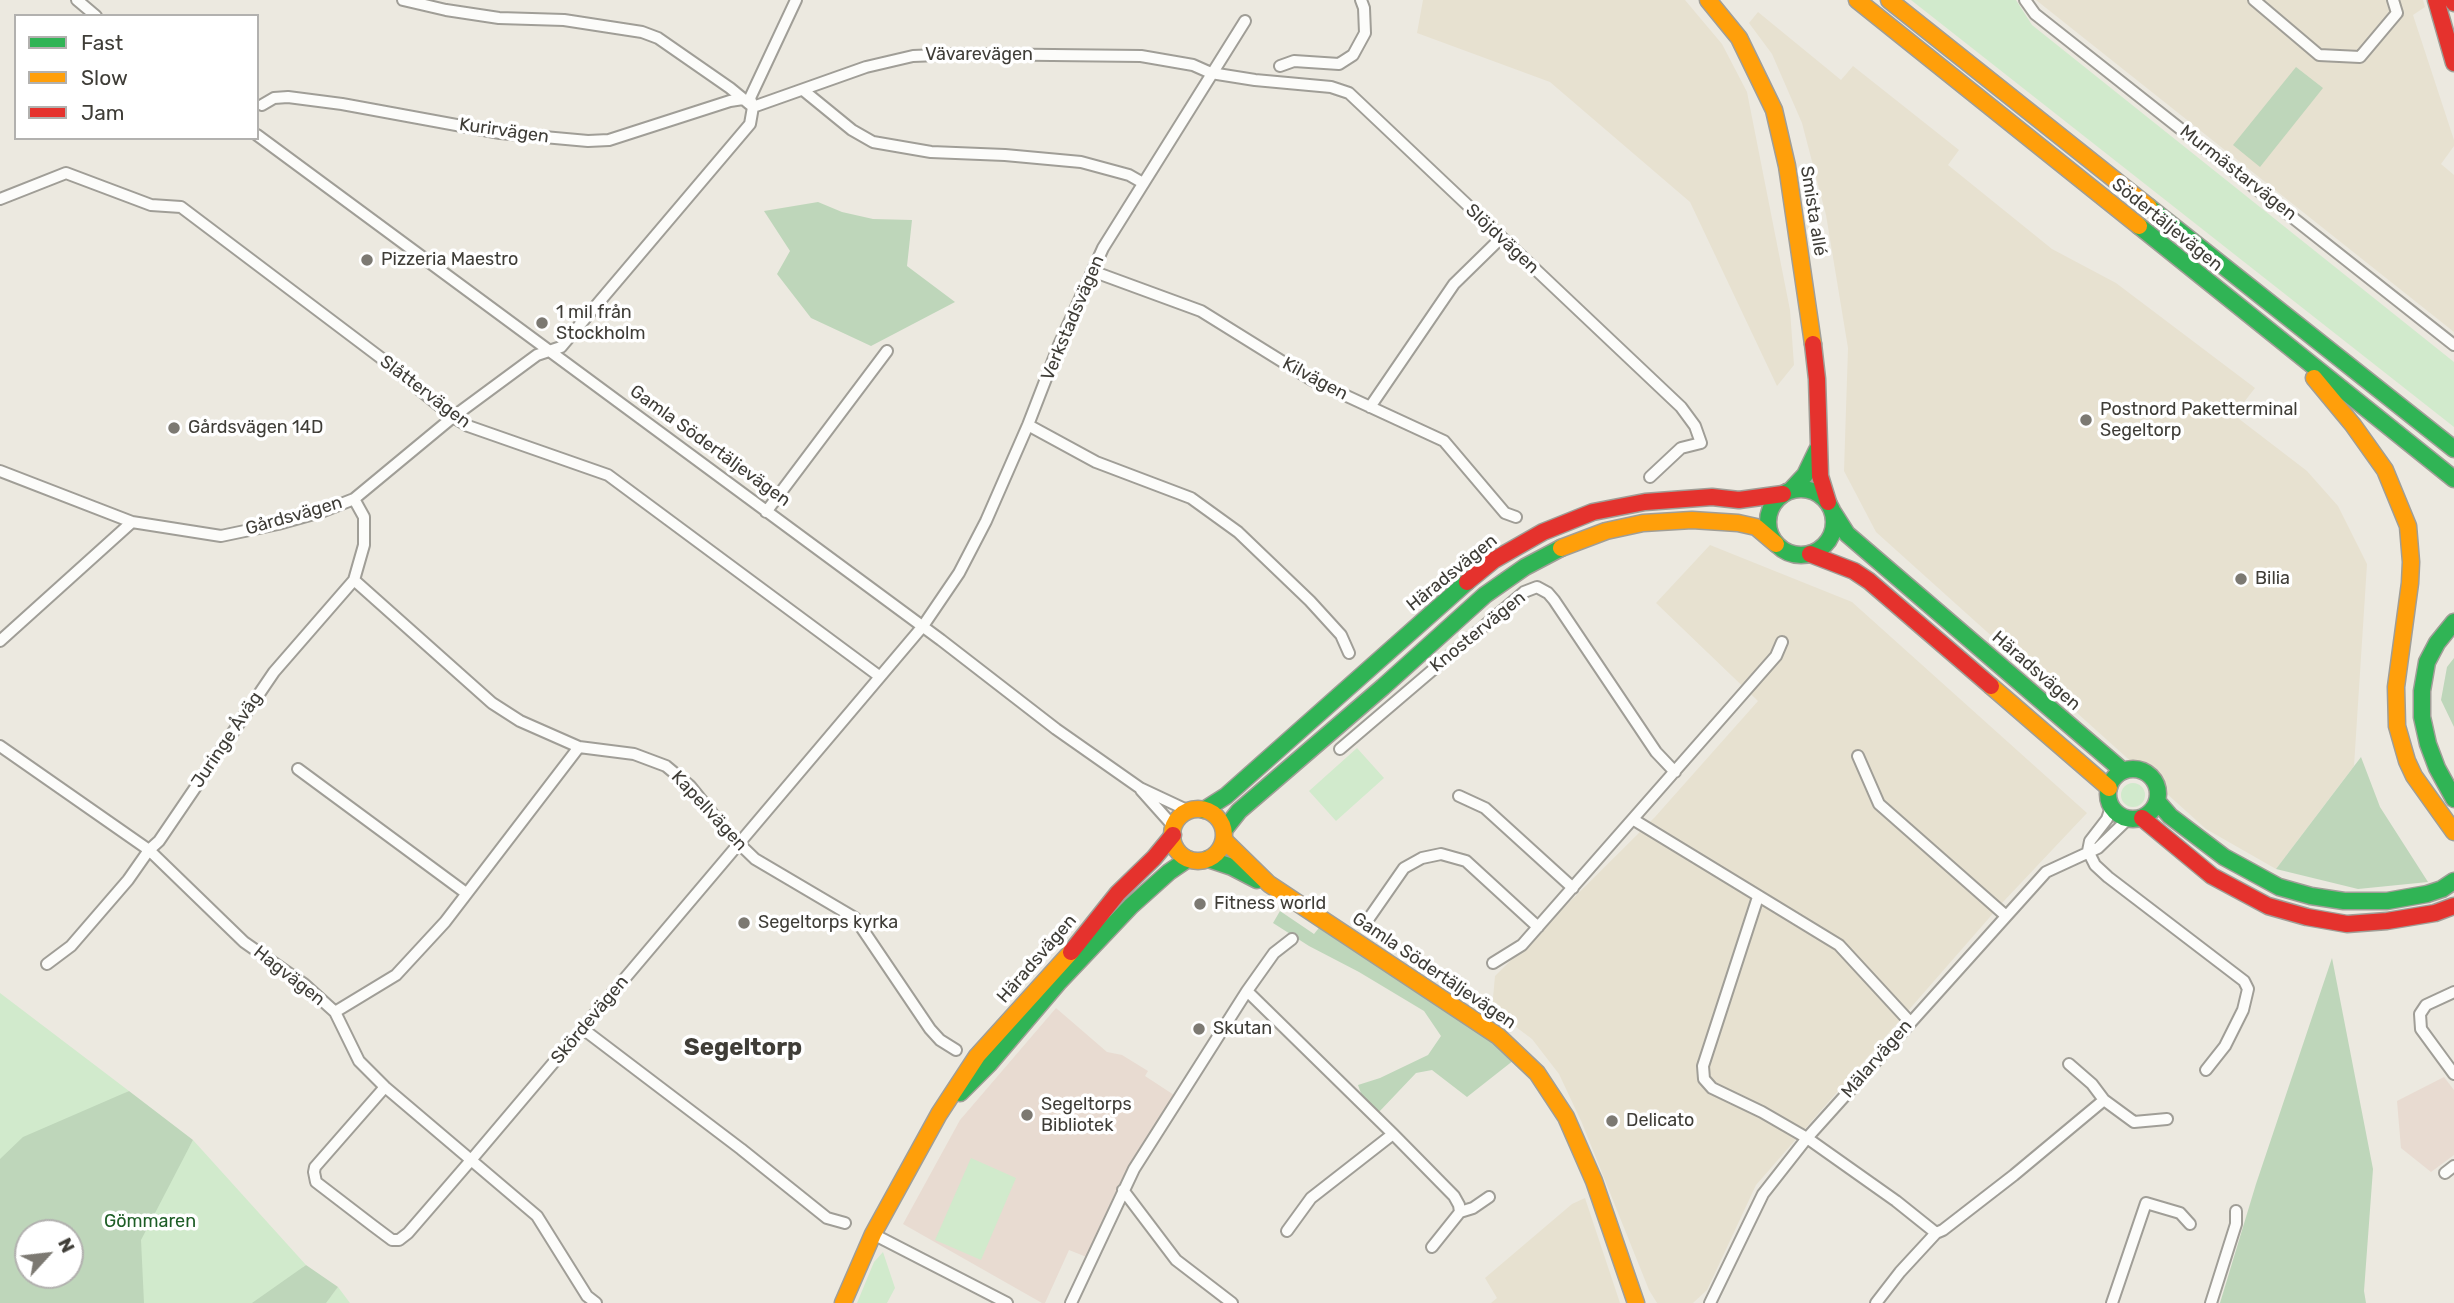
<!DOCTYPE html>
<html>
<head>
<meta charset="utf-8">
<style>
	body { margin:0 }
	#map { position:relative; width:2454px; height:1303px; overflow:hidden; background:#ece9e0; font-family:Rubik,sans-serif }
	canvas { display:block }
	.legend { position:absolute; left:14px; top:14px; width:245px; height:126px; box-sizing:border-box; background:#fff; border:2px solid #b2b1af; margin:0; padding:9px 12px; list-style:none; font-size:21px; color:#3f3d37 }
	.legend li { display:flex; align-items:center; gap:14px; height:35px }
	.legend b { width:35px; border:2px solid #b2b1af }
	.north { position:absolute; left:14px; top:1219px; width:70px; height:70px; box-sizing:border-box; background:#fff; border:2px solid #b2b1af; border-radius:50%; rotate:63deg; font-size:19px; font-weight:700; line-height:28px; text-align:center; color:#3f3d37 }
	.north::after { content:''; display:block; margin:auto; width:24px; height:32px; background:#7c7972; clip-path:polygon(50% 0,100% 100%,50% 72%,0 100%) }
</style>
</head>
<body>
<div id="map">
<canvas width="2454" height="1303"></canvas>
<ul class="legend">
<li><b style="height:9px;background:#30b455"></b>Fast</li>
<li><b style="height:9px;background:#ff9f0a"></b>Slow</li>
<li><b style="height:9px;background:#e5322d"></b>Jam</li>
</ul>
<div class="north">N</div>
</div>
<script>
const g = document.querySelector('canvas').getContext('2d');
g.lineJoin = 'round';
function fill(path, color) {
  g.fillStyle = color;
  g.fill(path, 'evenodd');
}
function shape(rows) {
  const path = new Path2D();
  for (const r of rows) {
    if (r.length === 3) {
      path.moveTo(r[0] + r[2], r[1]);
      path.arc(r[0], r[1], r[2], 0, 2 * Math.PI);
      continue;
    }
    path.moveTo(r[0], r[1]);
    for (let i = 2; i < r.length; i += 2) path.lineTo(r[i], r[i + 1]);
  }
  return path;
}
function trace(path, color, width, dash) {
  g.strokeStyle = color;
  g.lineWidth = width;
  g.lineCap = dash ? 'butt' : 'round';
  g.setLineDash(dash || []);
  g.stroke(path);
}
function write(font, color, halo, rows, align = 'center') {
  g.font = font + ' Rubik,sans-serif';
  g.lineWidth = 7;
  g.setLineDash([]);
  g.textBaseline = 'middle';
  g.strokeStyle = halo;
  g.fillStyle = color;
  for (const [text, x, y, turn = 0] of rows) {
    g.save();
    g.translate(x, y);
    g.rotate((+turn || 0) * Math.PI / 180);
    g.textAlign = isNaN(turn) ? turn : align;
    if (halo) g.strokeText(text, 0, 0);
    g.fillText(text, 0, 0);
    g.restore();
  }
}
const built = shape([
	[1423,0,1685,0,1722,44,1747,92,1790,310,1794,365,1777,386,1690,202,1550,82,1417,33],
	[2036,0,2423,0,2425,7,2413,15,2454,140,2454,146,2441,164,2454,175,2454,332],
	[1758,12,1841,80,1853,66,1959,150,1948,165,2052,249,2116,283,2255,388,2234,415,2307,471,2338,506,2367,564,2354,766,2276,869,2206,829,1876,532,1844,471,1848,348,1826,215,1802,123,1772,54,1749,23],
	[1710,545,1852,602,2087,813,2003,902,1756,1185,1707,1290,1693,1303,1657,1303,1649,1290,1582,1123,1559,1074,1532,1039,1492,1009,1495,976,1655,817,1758,701,1656,603],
	[1585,1198,1620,1303,1491,1303,1497,1298,1485,1278,1572,1204]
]);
const education = shape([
	[1056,1008,1107,1052,1122,1055,1148,1071,1145,1076,1174,1095,1130,1166,1089,1258,1069,1250,1045,1303,1042,1303,903,1224,960,1120],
	[2444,1077,2454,1090,2454,1155,2431,1172,2401,1148,2397,1101]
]);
const green = shape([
	[1911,0,2016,0,2032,25,2454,362,2454,427],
	[1357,748,1384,778,1336,821,1309,791],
	[2133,795,12],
	[0,993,129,1091,125,1093,189,1147,193,1140,306,1265,303,1267,331,1296,338,1287,350,1303,0,1303],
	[28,1233,70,1233,70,1275,28,1275],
	[971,1158,1016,1178,981,1260,935,1240],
	[883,1252,895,1288,887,1303,857,1303,874,1262]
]);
const forest = shape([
	[2296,67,2323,88,2260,167,2233,145],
	[818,202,842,212,873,219,912,220,907,266,955,302,871,346,811,318,777,274,790,251,764,211],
	[2454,658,2454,727,2441,700,2447,667],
	[2361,757,2380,807,2428,882,2358,889,2276,869],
	[1280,911,1314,934,1322,924,1439,1001,1514,1060,1467,1097,1432,1070,1416,1073,1378,1113,1362,1096,1358,1085,1380,1078,1428,1055,1441,1036,1424,1011,1359,972,1309,946,1273,923],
	[2332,958,2373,1169,2364,1291,2366,1303,2220,1303,2256,1184],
	[129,1091,193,1140,141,1240,144,1303,0,1303,0,1159,23,1137],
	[28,1233,70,1233,70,1275,28,1275],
	[306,1265,338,1287,326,1303,252,1303]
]);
const street = shape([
	[77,0,96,16],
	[403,0,446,10,499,18,564,20,642,32,658,38,730,88,753,107,866,67,913,56,964,54,1141,56,1193,65,1211,73,1255,80,1331,87,1349,93,1681,407,1695,426,1701,443,1681,448,1650,477],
	[2025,0,2035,14,2454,345],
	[2254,0,2319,55,2360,57,2397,13,2393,0],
	[1280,66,1294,61,1339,64,1353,55,1365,33,1364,8,1361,0],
	[803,90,852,130,873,142,931,152,1005,155,1081,162,1129,175,1143,183],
	[262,105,274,98,288,97,342,104,500,133,588,141,609,140,730,101,743,99],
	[257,135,941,640,1056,729,1140,788,1189,811],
	[0,199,66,173,151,205,181,207,381,358,453,417,468,426,608,475,879,676],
	[1092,271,1201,311,1312,380,1444,441,1505,513,1516,517],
	[1370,407,1454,284,1501,238],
	[1028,425,1096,462,1191,498,1238,532,1310,601,1341,635,1349,653],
	[0,471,132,522,221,536,278,524,321,512,354,499,453,417,537,355,561,347,750,124,753,107,750,98,796,0],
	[766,512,887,351],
	[354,580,492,703,520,721,579,747,634,754,666,766,690,786,728,833,755,859,855,918,930,1029,940,1040,956,1050],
	[0,641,132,522],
	[0,746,149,850,244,942,304,984,335,1012,359,1061,385,1087,537,1216,587,1296,596,1303],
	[1340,749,1524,592,1537,587,1548,593,1554,600,1656,752,1675,772],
	[1858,756,1879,804,2005,915],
	[298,769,466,893],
	[1141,790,1174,827],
	[1459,796,1485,808,1573,888],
	[1634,820,1839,945,1910,1022],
	[2088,851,2095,865,2108,877,2244,981,2248,989,2243,1010,2225,1046,2206,1070],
	[2088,851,2090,841,2107,819,2111,807],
	[1758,897,1703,1066,1704,1079,1712,1088,1762,1112,1807,1138,1896,1201,1936,1233],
	[1365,924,1404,868,1422,858,1441,854,1466,861,1538,927],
	[1493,963,1522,945,1776,656,1782,642],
	[47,964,71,946,128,880,149,850,159,841,274,672,354,580,364,545,364,517,354,499],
	[1247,991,1393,1134,1454,1196,1459,1205,1460,1212],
	[2454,992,2426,1005,2420,1014,2421,1029,2454,1074],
	[335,1012,396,975,445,922,579,747],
	[583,1029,741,1149,827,1218,845,1223],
	[2069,1064,2092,1084,2104,1100],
	[385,1087,315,1167,314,1172,316,1182,372,1225,392,1240,399,1240,408,1233,472,1159,923,626,959,573,986,521,1028,425,1059,345,1103,248,1245,21],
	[2445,1173,2454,1166],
	[1123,1190,1176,1260,1232,1303],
	[1287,1231,1311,1198,1393,1134],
	[873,1234,1007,1303],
	[1432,1247,1460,1212,1473,1208,1489,1197],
	[1071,1303,1134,1169,1247,991,1274,953,1292,939],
	[1710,1303,1763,1194,1807,1138,2046,872,2098,848,2128,819],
	[1876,1303,1900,1272,1936,1233,1943,1230,2014,1175,2104,1100,2134,1122,2167,1119],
	[2112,1303,2146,1203,2180,1213,2190,1224],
	[2211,1303,2236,1224,2236,1211]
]);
const fast = shape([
	[2149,207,2454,449],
	[2139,226,2454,479],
	[1801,522,33],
	[1791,490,1805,475,1817,450],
	[1833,512,1847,534,2123,771],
	[2454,622,2437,643,2427,662,2422,691,2422,717,2428,744,2437,768,2454,799],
	[2133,794,25],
	[2157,801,2170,816,2224,857,2279,887,2311,896,2344,901,2387,901,2427,894,2442,889,2454,881],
	[1204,810,1226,796,1467,582],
	[1224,830,1239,811,1383,687,1485,595,1525,567,1561,548],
	[1208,859,1232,867,1257,880],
	[960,1093,989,1064,1058,983,1131,906,1169,872,1188,859]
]);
const slow = shape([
	[1708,0,1739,38,1774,110,1787,166,1813,344],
	[1857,0,2139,226],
	[1889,0,2149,207],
	[2314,378,2353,425,2385,470,2408,526,2411,562,2410,583,2396,687,2397,726,2407,761,2414,776,2454,832],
	[1561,548,1606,531,1643,523,1692,520,1738,523,1756,527,1776,544],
	[1991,686,2109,788],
	[1198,835,26],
	[1224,840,1269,884,1498,1036,1537,1073,1566,1117,1594,1181,1636,1303],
	[843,1303,873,1234,939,1114,977,1056,1071,952]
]);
const jam = shape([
	[2436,0,2454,63],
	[2452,0,2454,3],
	[1813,344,1817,379,1820,476,1828,502],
	[1810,554,1854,571,1869,581,1991,686],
	[1467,582,1494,560,1543,532,1593,512,1645,502,1712,497,1739,500,1783,494],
	[2142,818,2212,876,2268,906,2307,917,2347,924,2387,921,2435,913,2454,906],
	[1071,952,1118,893,1154,858,1173,835]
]);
const markers = [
	[367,260,7,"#7c7972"],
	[542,323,7,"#7c7972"],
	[2086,420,7,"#7c7972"],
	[174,428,7,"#7c7972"],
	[2241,579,7,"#7c7972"],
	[1200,904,7,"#7c7972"],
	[744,923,7,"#7c7972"],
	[1199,1029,7,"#7c7972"],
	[1027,1115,7,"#7c7972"],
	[1612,1121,7,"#7c7972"]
];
const streetNames = [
	["Vävarevägen",979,55],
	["Kurirvägen",504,131,8],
	["Murmästarvägen",2238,173,38],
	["Smista allé",1813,211,81],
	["Södertäljevägen",2167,225,39],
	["Slöjdvägen",1502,239,43],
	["Verkstadsvägen",1073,318,-67],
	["Kilvägen",1315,379,28],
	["Slåttervägen",425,392,37],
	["Gamla Södertäljevägen",710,446,36],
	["Gårdsvägen",294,516,-16],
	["Häradsvägen",1452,573,-39],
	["Knostervägen",1478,632,-39],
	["Häradsvägen",2036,671,41],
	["Juringe Åväg",227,740,-56],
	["Kapellvägen",709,811,47],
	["Häradsvägen",1037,959,-49],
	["Gamla Södertäljevägen",1434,971,34],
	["Hagvägen",289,976,38],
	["Skördevägen",590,1020,-50],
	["Mälarvägen",1877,1059,-49]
];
const poiNames = [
	["Pizzeria Maestro",381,260],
	["1 mil från",556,313],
	["Stockholm",556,334],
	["Postnord Paketterminal",2100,410],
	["Segeltorp",2100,431],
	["Gårdsvägen 14D",188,428],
	["Bilia",2255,579],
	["Fitness world",1214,904],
	["Segeltorps kyrka",758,923],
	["Skutan",1213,1029],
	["Segeltorps",1041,1105],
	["Bibliotek",1041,1126],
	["Delicato",1626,1121]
];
const parkNames = [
	["Gömmaren",150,1222]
];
const districtNames = [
	["Segeltorp",743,1048]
];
fill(built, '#e7e1d0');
fill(education, '#e8dbd1');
fill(green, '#d1eacc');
fill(forest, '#bed6ba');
trace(street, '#a09e97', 14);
trace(fast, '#a09e97', 19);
trace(slow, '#a09e97', 19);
trace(jam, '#a09e97', 19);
trace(street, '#fcfcfa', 10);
trace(fast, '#30b455', 16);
trace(slow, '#ff9f0a', 16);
trace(jam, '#e5322d', 16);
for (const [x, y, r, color] of markers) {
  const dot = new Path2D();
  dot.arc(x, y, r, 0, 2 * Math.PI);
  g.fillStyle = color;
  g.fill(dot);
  trace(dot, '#fff', 2.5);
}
write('18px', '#3f3d37', '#fff', streetNames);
write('18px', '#3f3d37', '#fff', poiNames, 'left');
write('18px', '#1d5d25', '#fff', parkNames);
write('bold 24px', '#3f3d37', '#fff', districtNames);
</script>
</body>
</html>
